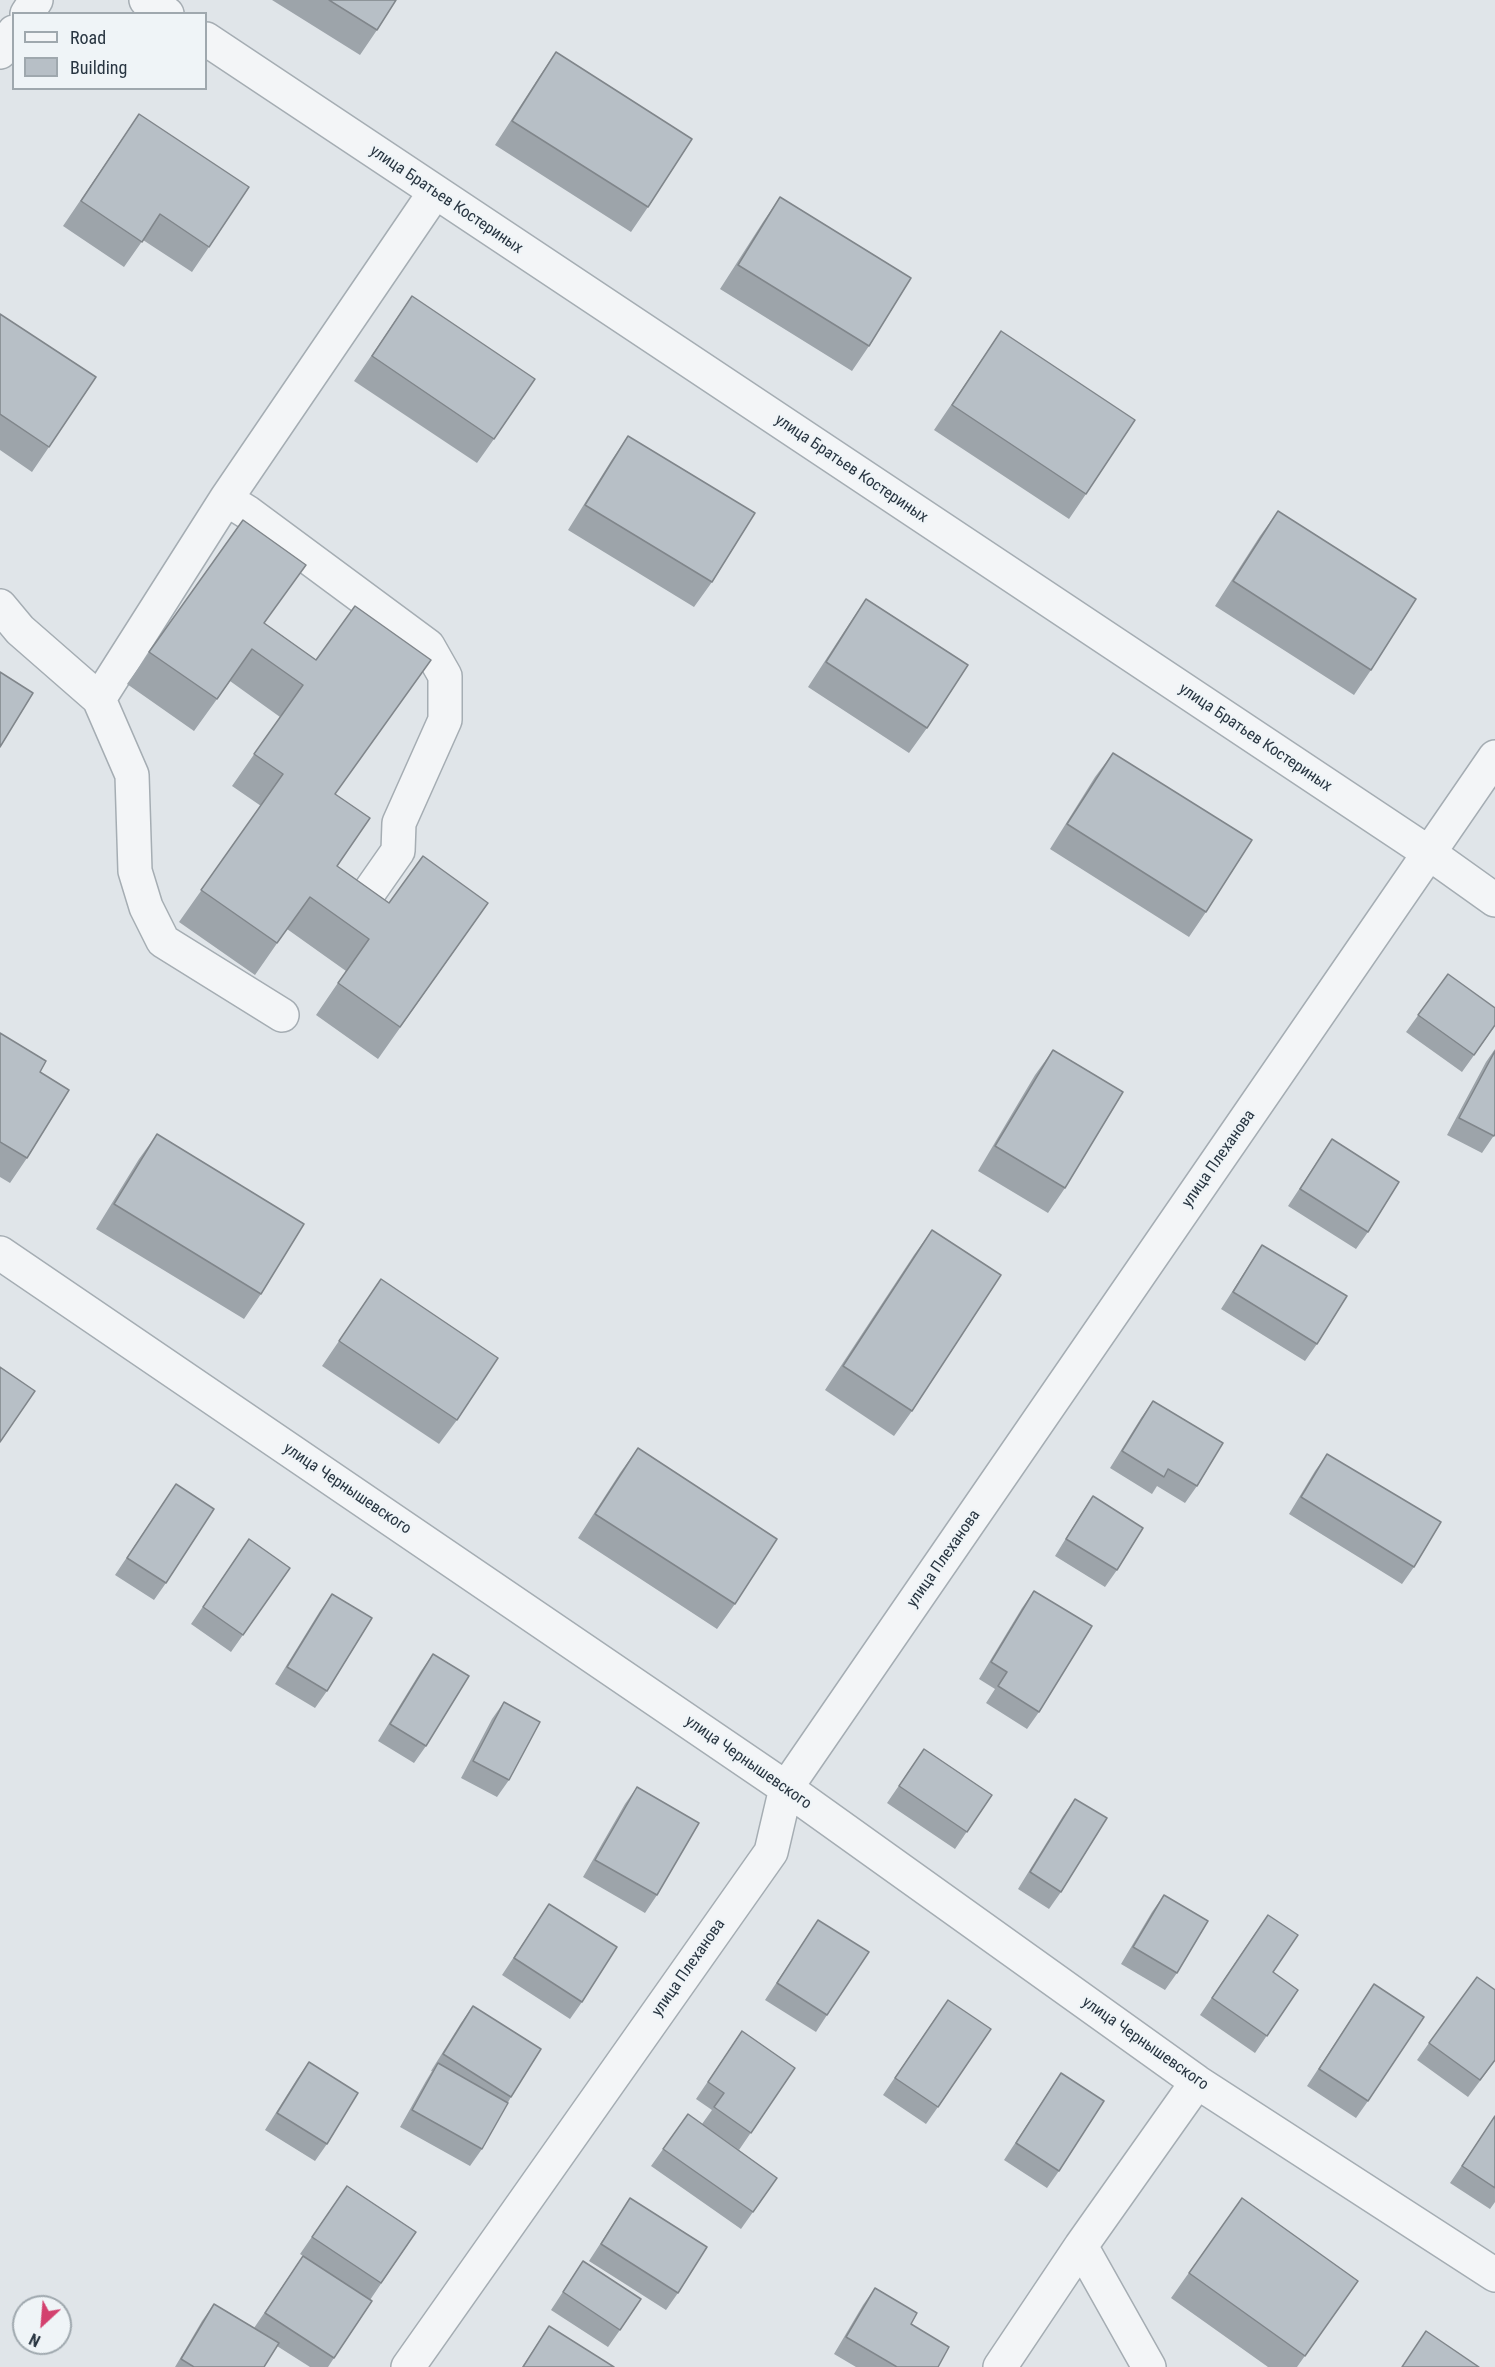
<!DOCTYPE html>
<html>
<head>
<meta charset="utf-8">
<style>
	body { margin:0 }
	#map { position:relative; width:1495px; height:2367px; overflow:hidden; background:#e0e5e9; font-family:"Roboto Condensed",sans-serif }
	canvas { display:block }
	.legend { position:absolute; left:12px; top:12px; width:195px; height:78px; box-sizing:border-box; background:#eff4f7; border:2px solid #9fa8ae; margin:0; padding:8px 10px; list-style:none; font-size:18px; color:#283541 }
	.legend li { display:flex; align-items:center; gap:12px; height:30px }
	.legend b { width:30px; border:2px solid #9fa8ae }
	.north { position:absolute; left:12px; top:2295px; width:60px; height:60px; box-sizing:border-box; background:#eff4f7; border:2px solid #9fa8ae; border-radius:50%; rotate:206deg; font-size:16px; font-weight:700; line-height:24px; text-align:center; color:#283541 }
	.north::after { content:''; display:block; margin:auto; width:21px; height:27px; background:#d3406e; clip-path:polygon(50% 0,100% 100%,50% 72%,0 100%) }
</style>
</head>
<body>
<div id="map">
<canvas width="1495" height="2367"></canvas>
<ul class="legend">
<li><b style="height:8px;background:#f3f5f7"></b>Road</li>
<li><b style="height:16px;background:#b7bfc6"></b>Building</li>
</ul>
<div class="north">N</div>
</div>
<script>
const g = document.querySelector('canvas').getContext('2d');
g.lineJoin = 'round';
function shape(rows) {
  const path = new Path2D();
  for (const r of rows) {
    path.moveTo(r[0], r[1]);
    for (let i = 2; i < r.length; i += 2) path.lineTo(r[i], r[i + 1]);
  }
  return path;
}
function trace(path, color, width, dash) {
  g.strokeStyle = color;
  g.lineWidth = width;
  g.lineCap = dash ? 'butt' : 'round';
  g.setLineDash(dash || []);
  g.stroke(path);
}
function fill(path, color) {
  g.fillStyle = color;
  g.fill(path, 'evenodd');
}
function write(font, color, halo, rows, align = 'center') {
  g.font = font + ' "Roboto Condensed",sans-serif';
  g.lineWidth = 4.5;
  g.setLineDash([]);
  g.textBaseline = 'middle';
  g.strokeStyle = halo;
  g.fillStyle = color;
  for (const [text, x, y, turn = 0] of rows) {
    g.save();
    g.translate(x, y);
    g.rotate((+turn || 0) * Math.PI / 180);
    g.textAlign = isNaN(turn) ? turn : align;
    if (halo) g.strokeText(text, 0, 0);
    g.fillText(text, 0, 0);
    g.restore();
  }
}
const minor = shape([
	[146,0,167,14],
	[27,14,36,0],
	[206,39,1429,853,1495,900],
	[0,52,14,32],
	[226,499,435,192],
	[0,606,20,630,99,699,226,499,247,512,428,646,445,676,445,720,399,823,398,851,370,891],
	[99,699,132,775,135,871,146,907,163,941,282,1015],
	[0,1253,786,1788,1197,2082,1495,2275],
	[1081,2246,1149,2367],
	[408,2367,771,1852,786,1788,1495,757],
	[1000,2367,1081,2246,1197,2082]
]);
const wall = shape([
	[272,0,396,0,377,30,360,55],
	[556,52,648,207,631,232,495,145,539,77],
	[139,114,209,247,192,272,143,240,124,267,63,226],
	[780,197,869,346,852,371,720,289,763,222],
	[412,296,494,439,477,463,354,381],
	[0,314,49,447,32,472,0,450],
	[1001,331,1086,494,1069,519,934,430],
	[628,436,712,582,694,607,568,530,611,461],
	[1278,511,1371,670,1354,695,1215,606,1260,536],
	[243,520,264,623,316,660,336,794,337,866,389,903,488,903,378,1059,316,1015,346,971,287,929,255,975,179,922,261,806,232,786,280,717,230,681,194,731,127,684],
	[866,599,927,728,909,753,808,687,849,624],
	[1113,753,1206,912,1189,937,1050,849,1095,777],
	[1448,974,1495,1026,1462,1072,1406,1032],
	[0,1033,40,1072,27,1158,10,1183,0,1177],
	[1495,1049,1495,1134,1482,1153,1447,1135,1486,1062],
	[1053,1050,1065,1188,1048,1213,978,1171,1035,1075],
	[157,1134,261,1294,244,1319,96,1229,139,1159],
	[1332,1139,1368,1232,1356,1249,1288,1206],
	[932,1230,912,1411,894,1436,825,1390,914,1255],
	[1262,1245,1317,1344,1305,1361,1221,1309,1251,1262],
	[381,1279,457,1420,439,1444,322,1366],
	[1153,1401,1197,1486,1185,1503,1157,1486,1152,1494,1110,1468,1141,1418],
	[638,1448,735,1604,717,1629,578,1538,620,1473],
	[1327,1454,1414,1567,1402,1584,1289,1514,1315,1471],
	[176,1484,166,1583,154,1600,115,1575],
	[1093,1496,1117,1570,1105,1587,1055,1556,1081,1514],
	[249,1539,290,1568,231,1652,191,1624],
	[1034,1591,1039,1712,1027,1729,986,1703,995,1689,979,1679,1022,1608],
	[332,1594,327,1691,315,1708,275,1684,320,1611],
	[433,1654,426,1746,414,1763,378,1741,421,1671],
	[504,1702,509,1780,497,1797,461,1778,492,1719],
	[924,1749,992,1795,955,1849,887,1803],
	[637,1787,657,1895,645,1913,583,1877,625,1804],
	[1075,1799,1061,1892,1049,1909,1018,1889,1063,1816],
	[1164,1895,1177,1973,1165,1990,1121,1964,1152,1912],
	[549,1904,582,2002,570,2019,502,1975],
	[818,1920,827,2015,816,2032,765,2000],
	[1256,1932,1273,1972,1298,1990,1255,2053,1200,2015],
	[1374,1984,1368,2101,1356,2118,1307,2086],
	[1495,1990,1495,2061,1468,2097,1417,2060,1429,2043],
	[473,2006,511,2097,482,2149,470,2166,400,2127,426,2081,432,2071,431,2071,461,2023],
	[936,2017,938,2107,926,2124,883,2095],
	[742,2031,795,2068,739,2150,714,2132,777,2178,741,2229,651,2166,688,2114,702,2124,712,2110,696,2099],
	[309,2062,327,2144,315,2161,265,2130,297,2079],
	[1061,2073,1059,2171,1047,2188,1004,2160],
	[1495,2116,1495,2202,1490,2209,1450,2183],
	[347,2186,416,2232,370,2300,372,2301,328,2367,310,2367,277,2346,264,2367,175,2367,202,2321,214,2304,254,2328,303,2256,329,2273,300,2254],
	[630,2198,678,2293,666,2310,589,2261],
	[1242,2198,1358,2281,1297,2367,1268,2367,1171,2298],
	[583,2261,620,2330,608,2347,551,2310],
	[875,2288,911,2324,938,2367,856,2367,834,2354,863,2305],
	[549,2326,614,2367,522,2367]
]);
const building = shape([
	[329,0,396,0,377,30,329,0],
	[556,52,692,139,648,207,512,121,556,52],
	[139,114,249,187,209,247,160,214,142,242,81,201,139,114],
	[780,197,911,278,869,346,738,265,780,197],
	[412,296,535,379,494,439,372,356,412,296],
	[0,314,96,377,49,447,0,414,0,314],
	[1001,331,1135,420,1086,494,952,405,1001,331],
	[628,436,755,513,712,582,585,505,628,436],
	[1278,511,1416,599,1371,670,1233,581,1278,511],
	[243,520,306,565,264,623,316,660,355,606,431,660,335,794,370,818,337,866,389,903,423,856,488,903,400,1027,338,983,369,939,310,897,277,943,201,890,283,774,254,754,303,685,252,649,217,699,149,652,243,520],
	[866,599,968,665,927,728,826,662,866,599],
	[0,672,33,693,0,747,0,672],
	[1113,753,1252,840,1206,912,1067,824,1113,753],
	[1448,974,1495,1008,1495,1025,1474,1055,1418,1015,1448,974],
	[0,1033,46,1061,40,1072,69,1090,27,1158,0,1142,0,1033],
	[1053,1050,1123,1092,1065,1188,995,1146,1053,1050],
	[1495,1051,1495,1134,1494,1136,1459,1118,1495,1051],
	[157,1134,304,1224,261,1294,114,1204,157,1134],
	[1332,1139,1399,1182,1368,1232,1300,1189,1332,1139],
	[932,1230,1001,1275,912,1411,843,1366,932,1230],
	[1262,1245,1347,1296,1317,1344,1233,1292,1262,1245],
	[381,1279,498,1358,457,1420,339,1341,381,1279],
	[0,1367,35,1391,0,1442,0,1367],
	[1153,1401,1223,1443,1197,1486,1168,1469,1164,1477,1122,1451,1153,1401],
	[638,1448,777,1539,735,1604,595,1514,638,1448],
	[1327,1454,1441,1522,1414,1567,1301,1497,1327,1454],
	[176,1484,214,1509,166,1583,127,1558,176,1484],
	[1093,1496,1143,1528,1117,1570,1066,1539,1093,1496],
	[249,1539,290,1568,243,1635,203,1607,249,1539],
	[1034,1591,1092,1626,1039,1712,998,1686,1007,1672,991,1662,1034,1591],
	[332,1594,372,1618,327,1691,287,1667,332,1594],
	[433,1654,469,1676,426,1746,390,1724,433,1654],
	[504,1702,540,1722,509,1780,473,1761,504,1702],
	[924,1749,992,1795,967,1832,899,1786,924,1749],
	[637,1787,699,1823,657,1895,595,1860,637,1787],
	[1075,1799,1107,1818,1061,1892,1030,1872,1075,1799],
	[1164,1895,1208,1921,1177,1973,1133,1947,1164,1895],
	[549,1904,617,1947,582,2002,514,1958,549,1904],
	[1268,1915,1298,1935,1273,1972,1298,1990,1267,2036,1212,1998,1268,1915],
	[818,1920,869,1952,827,2015,777,1983,818,1920],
	[1477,1977,1495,1990,1495,2060,1480,2080,1429,2043,1477,1977],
	[1374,1984,1424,2017,1368,2101,1319,2069,1374,1984],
	[948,2000,991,2029,938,2107,895,2078,948,2000],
	[473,2006,541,2049,511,2097,443,2054,473,2006],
	[742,2031,795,2068,751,2133,714,2107,724,2093,708,2082,742,2031],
	[309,2062,358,2093,327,2144,277,2113,309,2062],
	[438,2063,508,2103,482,2149,412,2110,438,2063],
	[1061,2073,1104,2101,1059,2171,1016,2143,1061,2073],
	[688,2114,777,2178,753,2212,663,2149,688,2114],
	[1495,2116,1495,2188,1462,2166,1495,2116],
	[347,2186,416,2232,381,2283,312,2237,347,2186],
	[630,2198,707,2247,678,2293,601,2244,630,2198],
	[1242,2198,1358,2281,1305,2356,1189,2273,1242,2198],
	[303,2256,372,2301,334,2358,265,2313,303,2256],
	[583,2261,641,2299,620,2330,563,2292,583,2261],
	[875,2288,917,2313,911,2324,949,2347,938,2367,897,2367,846,2337,875,2288],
	[214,2304,279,2343,264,2367,194,2367,181,2359,214,2304],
	[549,2326,614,2367,523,2367,549,2326],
	[1426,2331,1479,2367,1402,2367,1426,2331]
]);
const streetNames = [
	["улица Братьев Костериных",446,200,34],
	["улица Братьев Костериных",851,469,34],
	["улица Братьев Костериных",1255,738,34],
	["улица Плеханова",1219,1159,-55],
	["улица Чернышевского",347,1489,34],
	["улица Плеханова",944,1559,-55],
	["улица Чернышевского",748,1763,35],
	["улица Плеханова",689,1968,-55],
	["улица Чернышевского",1145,2044,35]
];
trace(minor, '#a5adb3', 36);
trace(minor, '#f3f5f7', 33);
fill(wall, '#9da4aa');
fill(building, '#b7bfc6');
trace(building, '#80868b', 1.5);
write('16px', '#283541', '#eff4f7', streetNames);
</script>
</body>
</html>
